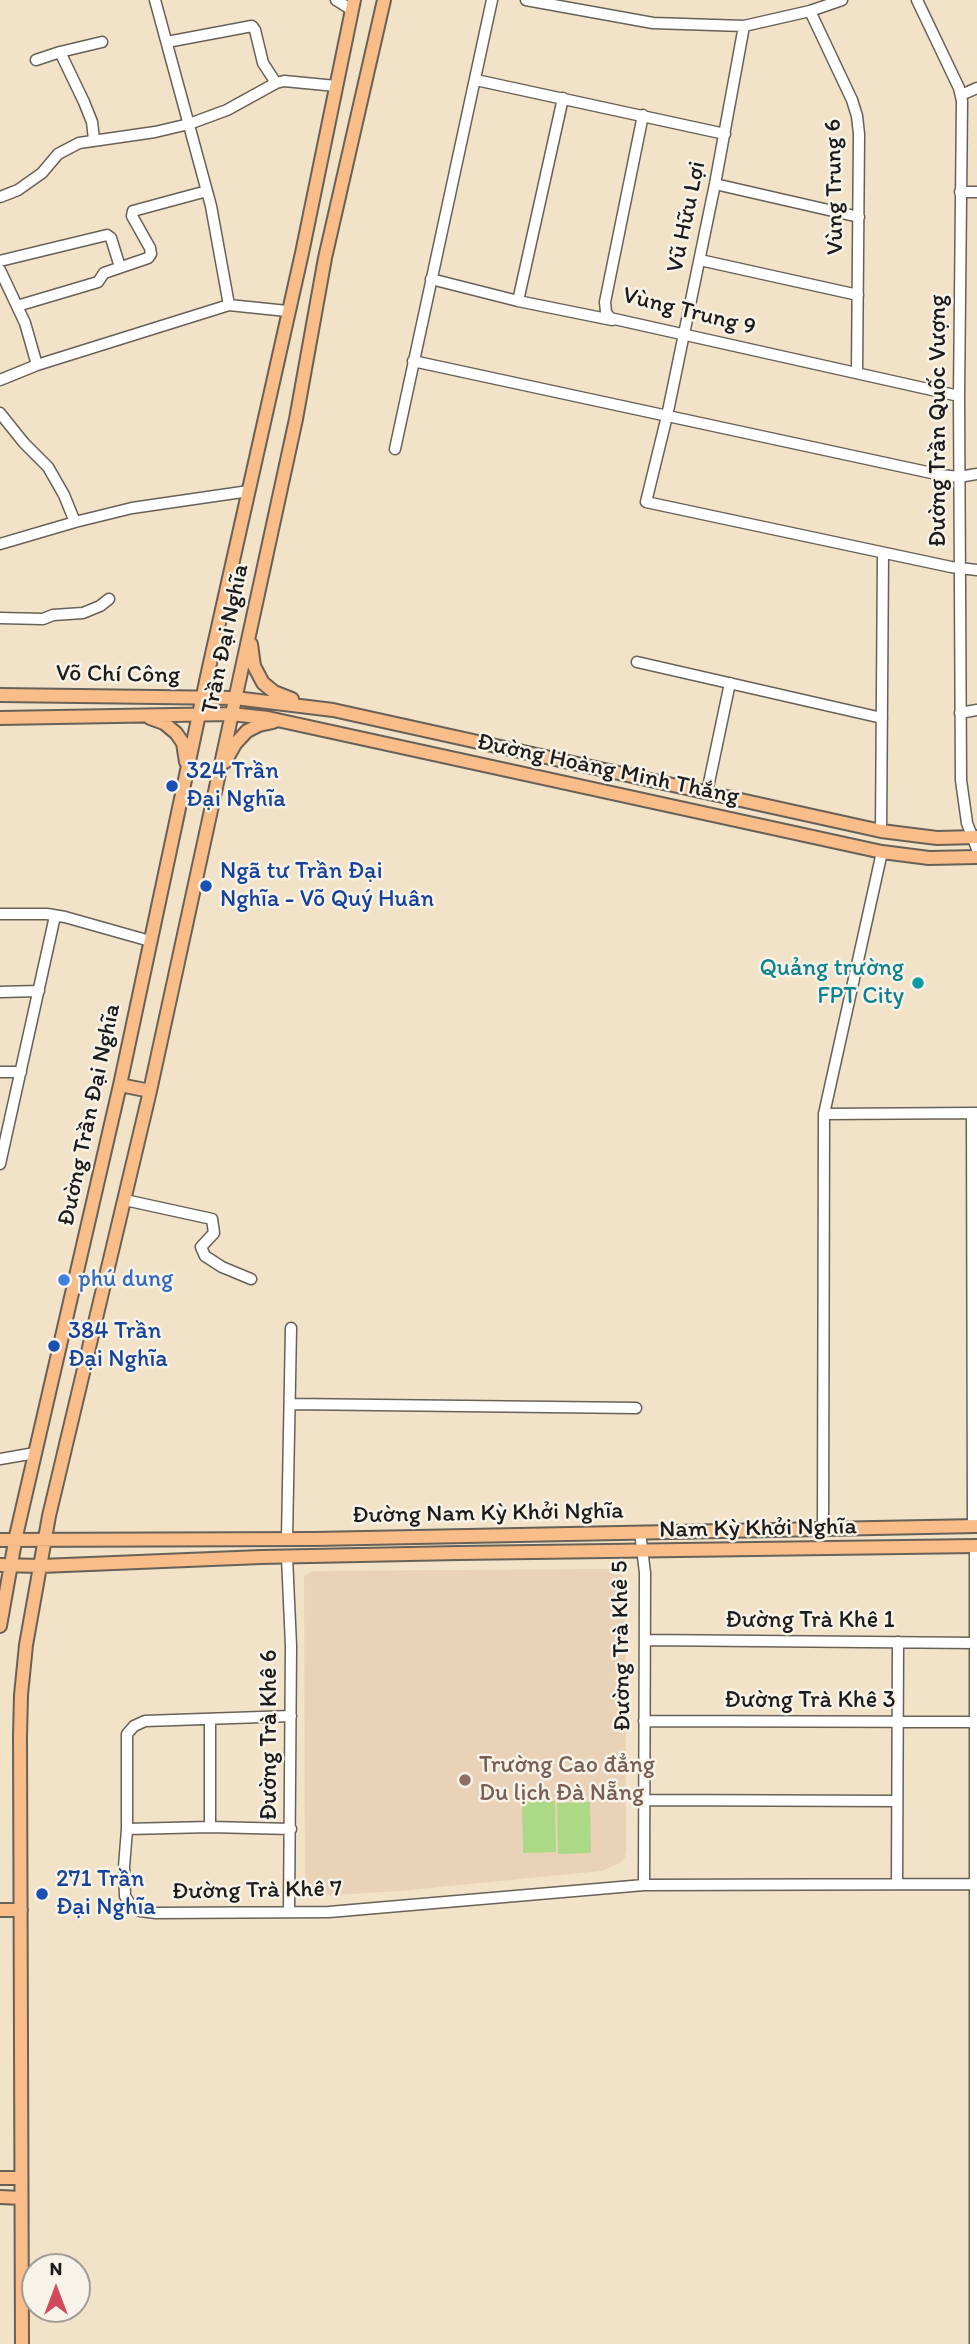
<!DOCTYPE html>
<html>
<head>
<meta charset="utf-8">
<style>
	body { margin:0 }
	#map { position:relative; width:977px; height:2344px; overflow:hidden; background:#f2e2c7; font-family:Itim,sans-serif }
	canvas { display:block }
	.north { position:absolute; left:21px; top:2253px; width:70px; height:70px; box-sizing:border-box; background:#f7f3e8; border:2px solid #9f9d96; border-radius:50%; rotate:0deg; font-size:19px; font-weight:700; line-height:28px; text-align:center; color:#1c1c1c }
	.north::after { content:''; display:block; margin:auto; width:24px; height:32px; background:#d1495b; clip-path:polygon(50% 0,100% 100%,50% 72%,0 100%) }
</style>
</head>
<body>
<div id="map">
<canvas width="977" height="2344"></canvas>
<div class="north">N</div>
</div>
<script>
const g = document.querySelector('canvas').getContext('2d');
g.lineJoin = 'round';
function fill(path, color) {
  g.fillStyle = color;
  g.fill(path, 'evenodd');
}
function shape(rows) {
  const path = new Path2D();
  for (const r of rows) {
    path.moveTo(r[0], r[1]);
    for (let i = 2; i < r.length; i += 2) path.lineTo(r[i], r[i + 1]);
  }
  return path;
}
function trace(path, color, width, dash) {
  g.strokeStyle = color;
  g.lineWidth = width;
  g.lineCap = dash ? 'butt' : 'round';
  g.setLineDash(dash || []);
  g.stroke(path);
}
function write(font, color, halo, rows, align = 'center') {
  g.font = font + ' Itim,sans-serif';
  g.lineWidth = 5;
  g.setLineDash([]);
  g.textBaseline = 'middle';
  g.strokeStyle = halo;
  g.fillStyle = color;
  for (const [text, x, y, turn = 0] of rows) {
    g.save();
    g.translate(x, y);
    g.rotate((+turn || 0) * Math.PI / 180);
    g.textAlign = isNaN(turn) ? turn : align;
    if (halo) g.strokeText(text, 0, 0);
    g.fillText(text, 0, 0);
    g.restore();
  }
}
const built = shape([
	[607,1569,620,1571,625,1584,626,1849,625,1857,620,1863,601,1871,400,1891,318,1896,311,1891,306,1884,305,1876,304,1576,313,1571]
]);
const green = shape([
	[555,1801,556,1852,523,1853,522,1802],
	[590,1802,591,1853,558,1854,557,1803]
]);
const minor = shape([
	[155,0,211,206,229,305],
	[336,0,352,10],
	[526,0,653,23,744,26,810,11,842,0],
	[917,0,959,88,962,101,959,396,961,780,967,823,977,849],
	[810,11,852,100,857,116,859,134,857,372],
	[744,26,715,184,667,416,646,502,951,567,977,570],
	[167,42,252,26,255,30,263,63,276,83],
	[60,52,102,42],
	[36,60,60,52,84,102,92,122,94,139],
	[476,80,725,134],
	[961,95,977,88],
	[643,115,605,302,606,312,610,318,959,396],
	[715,184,859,217],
	[960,192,977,192],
	[0,197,18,190,42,173,58,154,79,143,155,132,189,124,227,110,276,83,284,81,336,86],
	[700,260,858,295],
	[0,261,107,235,111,238,120,267],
	[0,270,25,323,37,365],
	[431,279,518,301,612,320],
	[518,301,563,98],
	[17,306,98,282,104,273,148,258,151,254,150,248,132,216,133,211,207,191],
	[413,361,941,475,959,477,977,474],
	[0,380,37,365,229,305,287,311],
	[0,413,24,443,48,467,64,495,75,522],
	[395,449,492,0],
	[0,544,75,522,132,508,249,491],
	[0,618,43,619,53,615,83,613,100,606,109,599],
	[637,662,882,718],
	[960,713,977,710],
	[707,792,730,683],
	[881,831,883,553],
	[0,914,47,914,65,917,150,941],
	[0,992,39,991],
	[0,1072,21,1072],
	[824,1114,977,1113],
	[972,1114,973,1526],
	[0,1164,55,916],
	[125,1200,212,1219,214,1233,201,1247,205,1256,222,1267,251,1279],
	[291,1404,636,1408],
	[0,1459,35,1453],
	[823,1528,824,1114,882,852],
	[640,1532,645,1573,644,1885],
	[287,1538,291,1328],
	[975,1546,975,2344],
	[287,1557,291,1646,289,1912],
	[645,1640,976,1643],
	[291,1716,145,1721,134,1726,127,1734,127,1829,124,1867,125,1896,132,1907,140,1911,156,1913,329,1912,644,1885,977,1884],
	[210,1719,210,1827],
	[644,1721,976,1722],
	[644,1800,897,1801],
	[127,1829,210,1827,291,1829],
	[897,1884,898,1642]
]);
const major = shape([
	[251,644,254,666,263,683,274,692,292,699],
	[0,695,235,698,333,710,881,831,937,838,977,837],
	[0,718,231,714,268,718,882,852,929,858,977,857],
	[150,718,164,723,176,733,183,743,186,762],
	[225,762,235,744,247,731,259,725,273,722],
	[120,1085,150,1091],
	[0,1540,314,1539,977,1526],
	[0,1565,41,1566,261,1557,459,1553,977,1546],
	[0,1626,16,1536,120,1085,208,672,302,253,354,0],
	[0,1910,21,1910],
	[0,2178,21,2178],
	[0,2197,21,2198],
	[22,2344,20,1737,21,1695,26,1645,49,1516,150,1091,296,419,325,258,384,0]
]);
const markers = [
	[172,786,7,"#1a4fb4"],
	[206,886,7,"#1a4fb4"],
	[918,983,7,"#0f9aa8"],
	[64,1280,7,"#3f7fe0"],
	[54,1346,7,"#1a4fb4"],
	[465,1780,7,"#8d6e63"],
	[42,1894,7,"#1a4fb4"]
];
const streetNames = [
	["Vùng Trung 6",835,187,-91],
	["Vũ Hữu Lợi",687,217,-78],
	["Vùng Trung 9",689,312,14],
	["Đường Trần Quốc Vượng",939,421,-90],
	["Trần Đại Nghĩa",226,639,-78],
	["Võ Chí Công",118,675,1],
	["Đường Hoàng Minh Thắng",608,770,12],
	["Đường Trần Đại Nghĩa",90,1115,-78],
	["Đường Nam Kỳ Khởi Nghĩa",488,1514,-1],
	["Nam Kỳ Khởi Nghĩa",758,1529,-1],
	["Đường Trà Khê 1",810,1621],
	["Đường Trà Khê 5",622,1646,-91],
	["Đường Trà Khê 3",810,1701],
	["Đường Trà Khê 6",270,1735,-90],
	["Đường Trà Khê 7",257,1891,-1]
];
const transitNames = [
	["324 Trần",186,772],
	["Đại Nghĩa",186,800],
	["Ngã tư Trần Đại",220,872],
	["Nghĩa - Võ Quý Huân",220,900],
	["384 Trần",68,1332],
	["Đại Nghĩa",68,1360],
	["271 Trần",56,1880],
	["Đại Nghĩa",56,1908]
];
const cultureNames = [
	["Quảng trường",904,969],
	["FPT City",904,997]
];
const shopNames = [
	["phú dung",78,1280]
];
const educationNames = [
	["Trường Cao đẳng",479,1766],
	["Du lịch Đà Nẵng",479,1794]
];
fill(built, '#ead2b8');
fill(green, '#acd985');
trace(minor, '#676158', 13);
trace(major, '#676158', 16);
trace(minor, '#fff', 10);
trace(major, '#f8bd89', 12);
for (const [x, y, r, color] of markers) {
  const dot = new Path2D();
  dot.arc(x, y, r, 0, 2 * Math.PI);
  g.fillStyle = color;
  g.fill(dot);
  trace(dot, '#f7f3e8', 2.5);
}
write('24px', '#1c1c1c', '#f7f3e8', streetNames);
write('24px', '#164399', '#f7f3e8', transitNames, 'left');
write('24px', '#0d838f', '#f7f3e8', cultureNames, 'right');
write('24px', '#366cbe', '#f7f3e8', shopNames, 'left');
write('24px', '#785e54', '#f7f3e8', educationNames, 'left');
</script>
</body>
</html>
